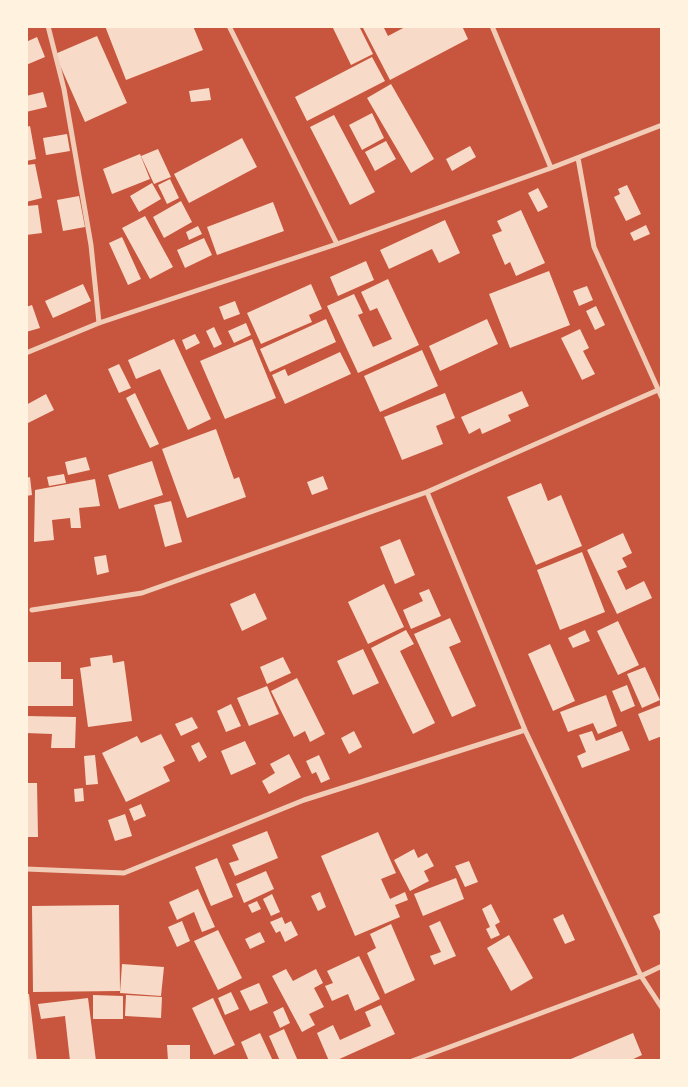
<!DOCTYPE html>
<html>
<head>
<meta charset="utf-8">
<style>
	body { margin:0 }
	#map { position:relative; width:688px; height:1087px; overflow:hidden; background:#c8553d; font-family:Commissioner,sans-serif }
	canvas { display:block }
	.frame { position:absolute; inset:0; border:28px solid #fff3e0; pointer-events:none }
</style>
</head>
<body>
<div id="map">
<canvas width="688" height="1087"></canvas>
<div class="frame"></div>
</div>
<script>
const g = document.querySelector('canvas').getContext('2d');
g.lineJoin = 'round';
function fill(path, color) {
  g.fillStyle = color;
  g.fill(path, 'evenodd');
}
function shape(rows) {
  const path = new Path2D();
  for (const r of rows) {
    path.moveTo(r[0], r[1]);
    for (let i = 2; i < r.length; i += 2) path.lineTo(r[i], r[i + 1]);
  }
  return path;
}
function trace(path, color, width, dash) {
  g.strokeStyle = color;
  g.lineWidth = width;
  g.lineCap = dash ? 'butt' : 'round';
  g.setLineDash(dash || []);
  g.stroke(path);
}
const building = shape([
	[105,26,193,26,203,50,126,80],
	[332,26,359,26,373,54,351,65],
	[362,26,383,26,388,36,407,26,462,26,468,39,390,80],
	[97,36,127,103,85,122,55,54],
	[37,37,45,57,26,65,26,42],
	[372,57,385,81,307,121,295,97],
	[391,84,434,159,411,173,367,98],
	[209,88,211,100,191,102,189,91],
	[43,92,47,107,26,112,26,96],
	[372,113,384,138,362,150,349,125],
	[334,115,375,192,350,205,310,127],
	[30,126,36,159,26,161,26,127],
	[67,134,70,151,46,155,43,138],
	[242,138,257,167,189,203,174,174],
	[386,141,396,159,375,171,365,152],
	[470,146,476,157,452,171,446,159],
	[158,149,171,177,154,184,141,156],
	[140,154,150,179,112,194,103,169],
	[35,164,42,198,26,202,26,165],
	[170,179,179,198,167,204,158,185],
	[152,183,161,199,139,212,130,196],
	[627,185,641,214,626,221,614,197,620,194,618,189],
	[538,188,548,207,538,212,528,193],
	[79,196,85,227,63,231,57,200],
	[181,201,192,222,164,238,153,217],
	[273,202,284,231,217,255,207,227],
	[38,205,42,233,26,235,26,206],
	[521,210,545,263,516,276,510,262,505,265,492,235,502,231,497,221],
	[145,216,173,267,150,279,122,228],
	[445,220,460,253,439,263,432,249,389,269,380,250],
	[646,225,650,234,634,241,630,233],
	[198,226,202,234,189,240,186,232],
	[122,237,141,279,128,285,109,243],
	[204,238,212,255,185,268,177,250],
	[366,261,374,280,338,296,330,277],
	[549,271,570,325,510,348,489,294],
	[388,279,419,345,358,373,327,306,354,294,363,313,358,315,373,347,392,339,377,308,370,311,361,292],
	[83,284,91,301,53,318,45,301],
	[311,284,322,309,309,315,312,322,261,344,247,313],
	[587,286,593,300,579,306,573,291],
	[235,301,240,314,224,320,219,307],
	[32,305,40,328,26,332,26,307],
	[596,306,605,325,595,330,586,311],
	[326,319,336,342,270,372,260,349],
	[487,319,498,344,440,371,429,346],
	[246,323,251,335,234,343,228,331],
	[214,327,222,344,214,348,206,331],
	[580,329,589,348,583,351,595,374,582,380,561,338],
	[195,334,200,343,186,350,182,340],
	[174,339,211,419,188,430,160,369,136,379,128,360],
	[252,339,276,398,225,419,200,361],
	[422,350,438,386,380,412,364,376],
	[340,352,351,374,285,404,272,375,285,369,288,376],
	[119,364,131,388,119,393,108,369],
	[522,391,529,406,508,415,511,421,482,434,480,428,469,434,461,417],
	[135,393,159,444,150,448,126,398],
	[445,393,455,418,436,426,443,444,402,460,384,417],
	[46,394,54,410,26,424,26,405],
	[216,429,234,479,239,477,246,497,187,518,162,449],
	[86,457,90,470,68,475,65,462],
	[152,461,163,495,119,509,108,475],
	[64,474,66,483,49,486,47,477],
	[323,476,328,489,312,495,307,482],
	[30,477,32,495,26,496,26,478],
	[95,479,100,506,79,508,81,528,71,528,70,518,52,520,54,540,34,542,35,490],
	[541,483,548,501,561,495,582,546,536,565,507,497],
	[171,501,182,542,165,547,154,505],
	[623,533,632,553,622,558,627,567,617,571,626,590,644,581,652,598,617,614,587,550],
	[400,539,415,575,395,584,380,547],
	[582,552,605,612,560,630,537,570],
	[106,555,109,572,97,575,94,557],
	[384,584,404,627,368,644,348,602],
	[429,589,441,616,411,629,403,610,423,601,419,593],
	[255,593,267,619,242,631,230,604],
	[450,618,461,642,449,647,476,706,452,717,414,634],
	[618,621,639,665,618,675,597,631],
	[406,630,414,644,400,651,435,723,413,734,371,648],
	[585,630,590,641,573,648,568,638],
	[550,644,575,701,553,711,528,654],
	[363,649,379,683,353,695,337,661],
	[112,655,113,663,124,661,132,721,88,727,80,668,91,666,90,658],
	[283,657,291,673,267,684,260,667],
	[26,662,61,662,61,679,73,679,73,706,26,706],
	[645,667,660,700,642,708,627,674],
	[297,678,325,734,310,742,305,731,294,737,271,691],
	[627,685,635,706,621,712,612,691],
	[267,686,279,714,249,726,237,698],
	[606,695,617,726,598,734,593,723,568,732,560,712],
	[231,704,241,726,226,732,217,711],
	[661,705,662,736,649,741,638,714],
	[26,716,76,717,75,748,51,748,52,734,26,733],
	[192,717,198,728,181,736,175,724],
	[354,731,362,747,349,754,341,738],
	[592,731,596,741,622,731,630,750,582,768,577,756,586,752,579,735],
	[161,734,175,761,163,767,170,781,126,802,102,753,137,736,141,743],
	[245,741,256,764,231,775,221,751],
	[199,742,207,757,199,762,191,746],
	[289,754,301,777,269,794,262,781,275,773,270,764],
	[95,755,98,784,86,785,84,756],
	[319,755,330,779,321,783,316,772,312,774,306,761],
	[26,783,37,783,38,837,26,837],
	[83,788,84,801,75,802,74,789],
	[141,804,146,816,134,821,129,809],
	[125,814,132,836,115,841,108,820],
	[267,831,278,858,235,876,229,863,239,860,232,845],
	[378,832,396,873,381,879,390,899,405,892,408,900,395,905,400,917,355,936,321,856],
	[414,849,418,858,427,853,434,866,424,871,429,881,410,891,394,860],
	[217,858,233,897,211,906,195,867],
	[469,861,478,882,465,887,455,866],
	[266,871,274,889,244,903,236,884],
	[456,878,464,899,423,916,414,894],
	[198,889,215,927,202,932,194,912,177,920,169,902],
	[320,892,326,907,318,911,311,896],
	[272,894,280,912,271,916,263,899],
	[257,901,261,909,252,913,248,905],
	[491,904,500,922,495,925,500,935,491,939,486,929,490,927,482,909],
	[119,905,120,991,33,992,32,906],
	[662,912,662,930,660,931,653,916],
	[563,914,575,940,565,944,553,919],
	[282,917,285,924,291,921,298,935,285,942,280,931,276,933,270,922],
	[182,921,190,941,177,947,168,927],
	[440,921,456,956,434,965,430,956,441,952,429,926],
	[391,924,415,980,385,994,367,953,376,948,370,934],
	[218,930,242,978,218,990,194,941],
	[260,932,265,942,250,949,245,939],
	[509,935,533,978,511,991,487,948],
	[26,952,28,952,28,986,26,986],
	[359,956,380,999,355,1011,348,994,332,1001,325,986,333,983,327,971],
	[122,964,164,967,161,996,120,993],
	[286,969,293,981,316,969,323,983,314,988,324,1007,309,1014,315,1025,302,1032,272,976],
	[259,983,268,1003,250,1011,240,991],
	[231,992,239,1009,225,1015,218,998],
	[26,994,29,994,37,1061,26,1061],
	[93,995,123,996,123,1019,93,1019],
	[126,995,162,997,161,1018,125,1016],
	[88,998,96,1061,70,1061,65,1016,41,1019,38,1004],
	[213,998,235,1045,214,1055,192,1008],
	[381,1005,395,1034,335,1061,329,1061,317,1033,333,1025,340,1040,371,1026,365,1012],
	[283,1007,290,1023,280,1028,273,1012],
	[284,1029,298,1061,280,1061,269,1036],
	[260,1033,273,1061,249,1061,241,1042],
	[633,1033,642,1055,629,1061,566,1061],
	[167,1045,190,1045,190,1061,168,1061]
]);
const minor = shape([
	[48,26,64,89,91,245,99,323],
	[229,26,337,244],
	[492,26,551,168],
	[578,158,594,247,662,398],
	[26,353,99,323,337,244,551,168,662,125],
	[427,492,525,730,641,976,662,1008],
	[32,610,142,593,427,492,658,390],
	[26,869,124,873,304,800,525,730],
	[412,1061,641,976,662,966]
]);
fill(building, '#f7dbc8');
trace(minor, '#f1ccb7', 5);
</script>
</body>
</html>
